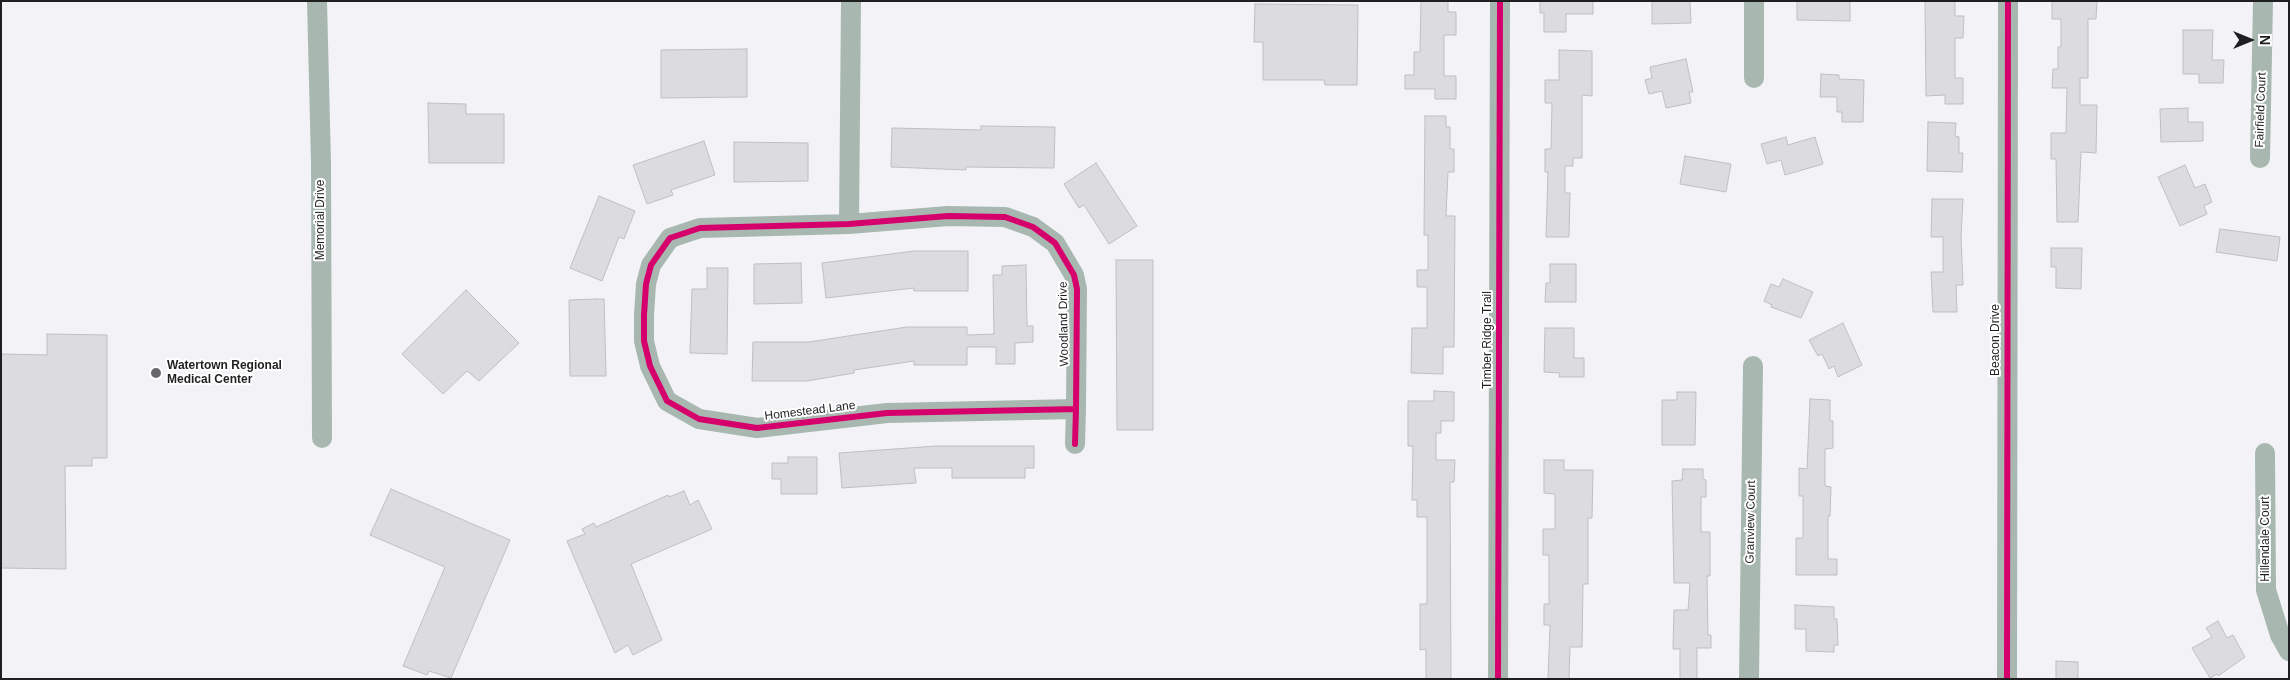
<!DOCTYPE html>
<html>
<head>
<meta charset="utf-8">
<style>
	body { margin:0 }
	#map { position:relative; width:2290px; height:680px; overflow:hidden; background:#f3f3f7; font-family:Arial,sans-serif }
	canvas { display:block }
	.frame { position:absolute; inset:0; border:2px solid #1f1f22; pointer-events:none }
	.north { position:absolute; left:2225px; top:15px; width:50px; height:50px; -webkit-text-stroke:4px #fff; paint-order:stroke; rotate:90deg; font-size:14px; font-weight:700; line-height:20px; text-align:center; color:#1f1f22 }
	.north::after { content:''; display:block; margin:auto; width:18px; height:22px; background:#1f1f22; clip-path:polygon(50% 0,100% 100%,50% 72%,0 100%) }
</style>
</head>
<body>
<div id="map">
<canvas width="2290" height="680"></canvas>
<div class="frame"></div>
<div class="north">N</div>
</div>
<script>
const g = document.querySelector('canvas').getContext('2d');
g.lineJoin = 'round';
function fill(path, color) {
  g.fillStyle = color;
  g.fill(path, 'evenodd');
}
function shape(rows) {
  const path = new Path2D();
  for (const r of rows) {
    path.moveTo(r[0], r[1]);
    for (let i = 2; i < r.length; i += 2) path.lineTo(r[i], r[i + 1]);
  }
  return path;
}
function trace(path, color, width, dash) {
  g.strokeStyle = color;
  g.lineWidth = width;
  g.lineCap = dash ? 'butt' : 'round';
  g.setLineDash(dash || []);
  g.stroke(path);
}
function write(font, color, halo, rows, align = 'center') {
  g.font = font + ' Arial,sans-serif';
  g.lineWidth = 4;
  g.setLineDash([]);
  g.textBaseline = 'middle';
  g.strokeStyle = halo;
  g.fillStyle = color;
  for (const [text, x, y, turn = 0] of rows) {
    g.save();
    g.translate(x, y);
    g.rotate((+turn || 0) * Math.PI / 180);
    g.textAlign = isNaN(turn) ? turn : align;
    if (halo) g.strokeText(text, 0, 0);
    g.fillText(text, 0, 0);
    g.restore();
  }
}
const building = shape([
	[1421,1,1448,1,1448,12,1456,12,1456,35,1444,35,1444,76,1456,76,1456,99,1435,99,1435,89,1405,89,1405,75,1414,75,1414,52,1420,52,1421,1],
	[1540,1,1593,1,1593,14,1566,14,1566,32,1544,32,1544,13,1540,13,1540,1],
	[1652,1,1690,1,1691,23,1652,24,1652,1],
	[1797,1,1850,1,1850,21,1797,20,1797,1],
	[1925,1,1955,1,1955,16,1964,16,1963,38,1955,38,1955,78,1963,78,1963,104,1945,104,1945,95,1926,96,1925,1],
	[2052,1,2097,1,2096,19,2088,19,2088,78,2080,78,2080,105,2097,105,2096,153,2081,152,2078,222,2057,222,2056,159,2051,159,2051,133,2066,133,2067,88,2052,88,2053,69,2058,69,2058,47,2061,47,2061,19,2052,19,2052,1],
	[1255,4,1358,5,1357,85,1325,85,1324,80,1263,80,1263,42,1254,42,1255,4],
	[2183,30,2213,30,2212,60,2224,60,2223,83,2199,83,2199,74,2183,74,2183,30],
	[747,49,747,97,661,98,661,50,747,49],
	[1559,50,1592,51,1592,96,1582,95,1582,158,1573,158,1573,166,1565,166,1565,193,1570,193,1569,237,1546,237,1548,172,1545,172,1545,149,1551,149,1552,103,1545,103,1545,80,1559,80,1559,50],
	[1686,59,1693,92,1689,92,1691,103,1666,108,1662,91,1649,94,1645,80,1652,78,1650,67,1686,59],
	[1821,74,1839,75,1839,79,1864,80,1863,122,1842,122,1842,112,1837,112,1837,97,1820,97,1821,74],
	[428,103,466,104,466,114,504,114,504,163,429,163,428,103],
	[2188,108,2188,122,2203,122,2203,141,2161,142,2160,109,2188,108],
	[1425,116,1446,116,1446,127,1450,127,1450,149,1454,149,1454,172,1448,172,1446,216,1455,216,1454,347,1443,347,1443,374,1411,373,1412,328,1427,328,1427,287,1417,287,1417,270,1428,270,1428,235,1424,235,1425,116],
	[1928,122,1956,123,1955,136,1959,137,1959,153,1963,153,1962,172,1927,171,1928,122],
	[981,126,1055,127,1054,168,966,167,966,170,891,167,892,128,981,130,981,126],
	[1786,137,1788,145,1815,137,1823,164,1785,175,1781,160,1767,164,1761,144,1786,137],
	[704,141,715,175,671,190,673,195,647,204,633,165,704,141],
	[734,142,808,143,808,181,734,182,734,142],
	[1685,156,1731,164,1726,192,1680,184,1685,156],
	[1096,163,1137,226,1109,244,1084,205,1079,208,1064,184,1096,163],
	[2185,165,2195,188,2205,184,2212,202,2204,206,2207,214,2180,226,2158,177,2185,165],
	[599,196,635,211,624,239,619,237,602,281,570,268,599,196],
	[1932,199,1963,199,1961,237,1963,285,1956,285,1957,312,1933,312,1931,272,1943,272,1943,237,1931,237,1932,199],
	[2220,229,2280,237,2277,261,2216,252,2220,229],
	[2051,248,2082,248,2081,289,2056,288,2056,267,2051,267,2051,248],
	[914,251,968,251,968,291,914,291,914,288,826,298,822,263,914,251],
	[1116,260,1153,260,1153,430,1117,430,1116,260],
	[801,263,802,303,754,304,754,264,801,263],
	[1550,264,1576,264,1576,302,1545,302,1546,283,1550,283,1550,264],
	[1026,265,1027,326,1033,326,1033,342,1015,343,1015,364,996,364,996,347,967,347,967,365,914,365,914,361,854,370,854,373,807,381,752,381,753,342,809,342,907,327,967,327,967,335,994,334,993,275,1002,275,1002,266,1026,265],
	[707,268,728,268,727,354,690,353,692,289,707,289,707,268],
	[1783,279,1813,292,1801,318,1771,307,1772,305,1764,301,1771,284,1779,287,1783,279],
	[466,290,519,343,479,381,467,371,443,394,402,354,466,290],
	[596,299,604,299,606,376,570,376,569,300,596,299],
	[1843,323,1862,365,1838,377,1834,366,1829,369,1822,354,1818,356,1809,340,1843,323],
	[1545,328,1574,328,1574,358,1584,358,1584,377,1559,377,1560,373,1544,372,1545,328],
	[47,334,107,335,107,458,92,458,92,466,65,466,66,569,1,568,1,354,47,355,47,334],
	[1434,391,1454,392,1454,421,1441,421,1441,433,1436,433,1436,460,1455,460,1454,482,1450,482,1451,679,1426,679,1426,649,1420,650,1420,604,1427,604,1427,517,1417,517,1417,500,1412,500,1413,446,1408,446,1408,401,1434,401,1434,391],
	[1677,392,1696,392,1695,445,1662,445,1662,400,1677,400,1677,392],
	[1810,399,1830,400,1830,421,1833,421,1833,448,1825,449,1825,486,1831,487,1830,516,1828,516,1828,559,1837,559,1837,575,1796,575,1796,538,1803,538,1803,496,1799,496,1799,468,1807,469,1810,399],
	[936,446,1034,446,1034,468,1025,468,1025,478,952,478,952,468,914,468,916,483,842,488,839,453,936,446],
	[788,457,817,457,817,494,781,494,781,479,772,479,772,463,788,463,788,457],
	[1544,460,1564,460,1564,470,1593,470,1592,518,1588,518,1588,584,1583,584,1582,647,1570,647,1569,679,1548,679,1550,625,1544,625,1544,604,1549,604,1549,555,1543,555,1543,529,1555,529,1555,494,1544,493,1544,460],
	[1683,469,1703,469,1703,479,1706,480,1706,497,1701,497,1701,532,1710,532,1710,576,1707,576,1708,635,1711,635,1711,648,1697,648,1697,679,1680,679,1680,649,1673,649,1674,610,1688,610,1690,583,1674,583,1672,481,1682,480,1683,469],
	[391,489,510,540,451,678,429,671,427,675,403,666,445,567,370,535,391,489],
	[684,491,690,505,698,500,712,529,631,564,662,640,633,655,628,645,615,653,567,541,585,534,582,529,594,523,596,527,668,495,669,497,684,491],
	[1795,605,1834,607,1834,619,1837,619,1838,645,1834,645,1834,652,1806,651,1806,629,1795,629,1795,605],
	[2218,621,2227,638,2233,635,2245,657,2218,676,2217,674,2210,678,2192,648,2212,637,2206,628,2218,621],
	[2056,661,2078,662,2078,679,2056,679,2056,661]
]);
const minor = shape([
	[317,1,321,163,322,438],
	[1754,78,1754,1],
	[2260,158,2263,1],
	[849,224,851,1],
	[1075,444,1076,409,1077,289,1074,275,1055,243,1033,227,1005,217,948,216,849,224,700,228,670,238,651,265,646,284,644,315,644,341,650,366,667,401,699,419,757,428,887,413,1076,409],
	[2265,453,2266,590,2280,635,2289,651],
	[1498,679,1500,1],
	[1749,679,1753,366],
	[2007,679,2008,1]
]);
const cycleway = shape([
	[1075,444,1076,409,1077,289,1074,275,1055,243,1033,227,1005,217,948,216,849,224,700,228,670,238,651,265,646,284,644,315,644,341,650,366,667,401,699,419,757,428,887,413,1076,409],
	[1498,679,1500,1],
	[2007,679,2008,1]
]);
const markers = [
	[156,373,6,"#69696d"]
];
const streetNames = [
	["Fairfield Court",2261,110,-88],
	["Memorial Drive",321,220,-90],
	["Woodland Drive",1064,324,-91],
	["Timber Ridge Trail",1488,340,-90],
	["Beacon Drive",1996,340,-90],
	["Homestead Lane",810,411,-7],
	["Granview Court",1751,522,-89],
	["Hillendale Court",2266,539,-90]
];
const poiNames = [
	["Watertown Regional",167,366],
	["Medical Center",167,380]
];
fill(building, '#dcdcde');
trace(building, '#bfbfc2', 1);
trace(minor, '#a8b8b0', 20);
trace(cycleway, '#d6006c', 6);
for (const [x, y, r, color] of markers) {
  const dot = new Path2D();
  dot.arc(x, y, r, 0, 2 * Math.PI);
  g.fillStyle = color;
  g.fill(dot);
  trace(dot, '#fff', 2);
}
write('12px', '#1f1f22', '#fff', streetNames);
write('bold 12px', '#1f1f22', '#fff', poiNames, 'left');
</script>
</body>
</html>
